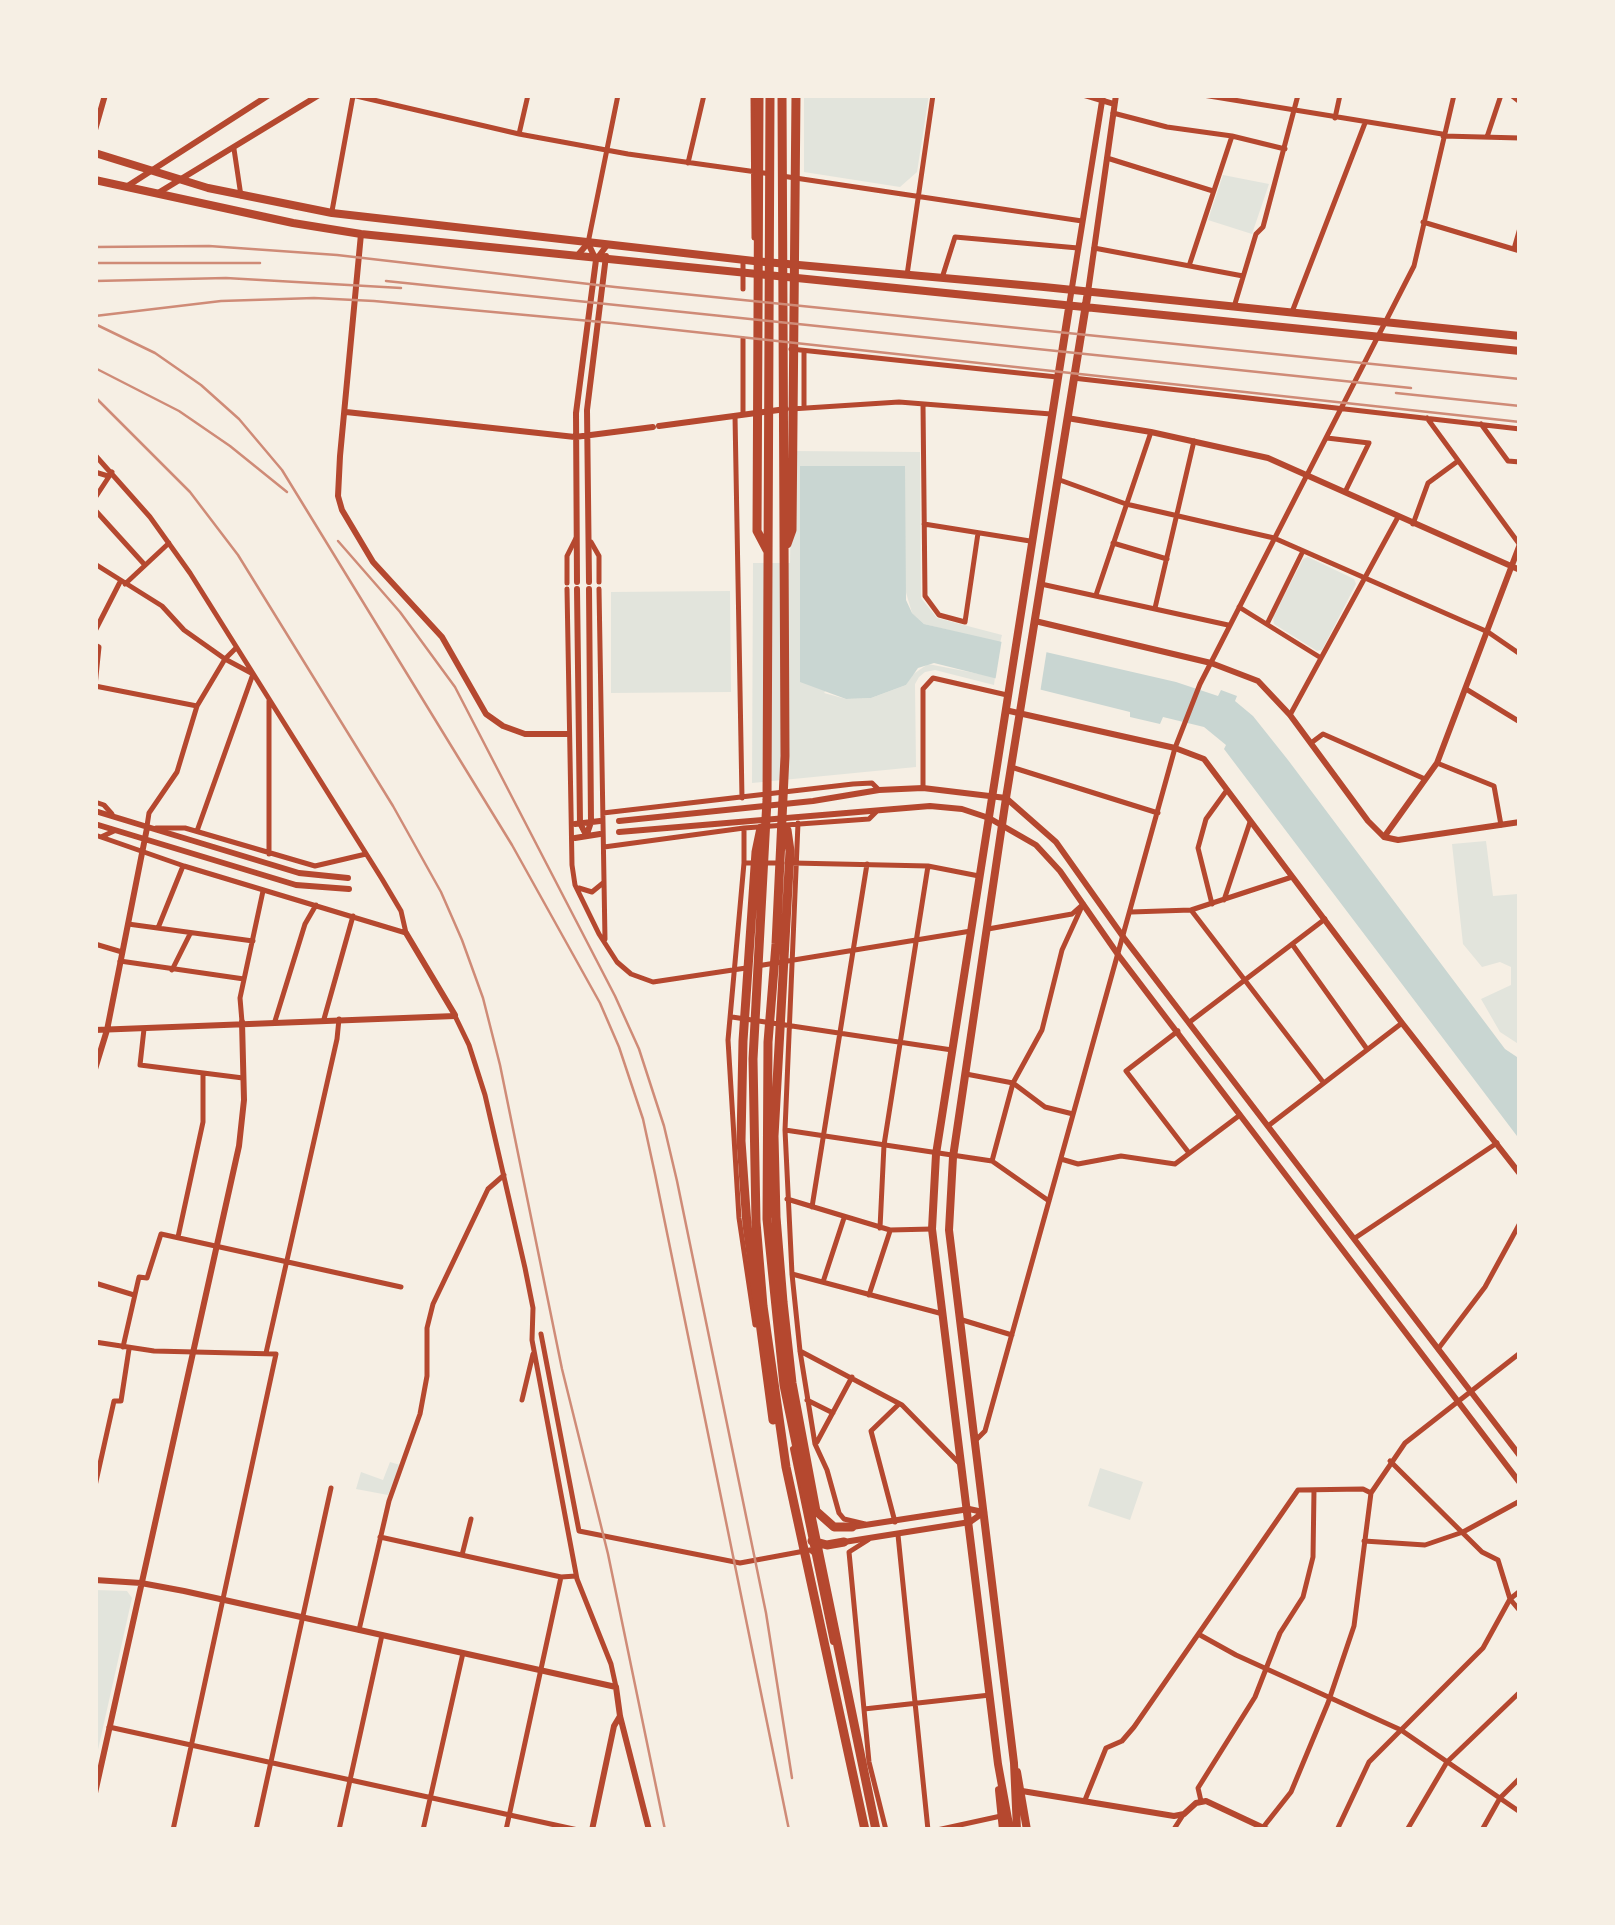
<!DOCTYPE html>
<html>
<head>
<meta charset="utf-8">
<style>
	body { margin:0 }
	#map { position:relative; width:1615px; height:1925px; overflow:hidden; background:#f6efe4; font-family:"Roboto Serif",serif }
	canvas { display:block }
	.frame { position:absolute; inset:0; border:98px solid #f6efe4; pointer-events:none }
</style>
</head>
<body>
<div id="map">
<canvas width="1615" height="1925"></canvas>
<div class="frame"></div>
</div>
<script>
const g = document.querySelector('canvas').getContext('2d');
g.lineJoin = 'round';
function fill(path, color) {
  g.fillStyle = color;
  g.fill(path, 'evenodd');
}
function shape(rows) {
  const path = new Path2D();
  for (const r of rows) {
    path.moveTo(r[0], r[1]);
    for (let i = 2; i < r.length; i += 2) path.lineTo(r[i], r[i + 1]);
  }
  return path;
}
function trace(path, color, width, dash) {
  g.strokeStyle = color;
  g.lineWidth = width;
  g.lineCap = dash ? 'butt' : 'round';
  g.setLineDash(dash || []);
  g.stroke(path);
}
const green = shape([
	[804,95,929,95,917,172,900,187,804,172],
	[1223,175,1269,184,1252,234,1208,220],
	[792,451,920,452,921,598,937,618,1002,635,1000,643,924,624,912,613,905,589,824,693,846,699,871,698,906,685,912,675,928,664,995,677,994,685,935,670,925,672,919,677,915,684,916,767,752,783,753,563,790,563],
	[1308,557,1354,579,1356,584,1322,650,1317,651,1274,624,1273,617,1303,559],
	[730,591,731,692,611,693,611,592],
	[1486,841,1493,896,1518,894,1520,1045,1500,1032,1481,999,1511,985,1511,967,1500,962,1482,967,1463,944,1452,844],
	[390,1462,400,1465,388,1495,356,1489,361,1472,383,1480],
	[1100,1468,1143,1482,1130,1520,1088,1506],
	[95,1590,127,1591,132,1598,95,1763]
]);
const water = shape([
	[800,466,905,466,906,600,912,613,924,624,1176,682,1218,696,1221,690,1237,696,1235,701,1253,716,1288,760,1505,1049,1520,1059,1520,1140,1224,749,1226,745,1204,727,1163,717,1160,724,1130,717,1130,712,934,663,918,668,906,685,871,698,846,699,800,682]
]);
const pier = shape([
	[1002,639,1047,649,1040,693,995,682]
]);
const minor = shape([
	[352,95,519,134,628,154,771,174],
	[753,95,754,238],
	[1203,95,1442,134],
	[1511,95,1520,102],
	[1113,113,1167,127,1232,136,1285,149],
	[1335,118,1340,95],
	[519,134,528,95],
	[1443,136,1520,138],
	[1487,137,1501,95],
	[234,149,241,196],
	[1107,158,1213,191],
	[688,163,704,95],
	[782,176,1082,221],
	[332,211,353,96],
	[1423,222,1520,251],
	[588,243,618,95],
	[1094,248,1243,276],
	[1514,249,1520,228],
	[743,260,743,289],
	[1189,266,1232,136],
	[907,275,933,95],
	[942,278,955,237,1078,248],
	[1234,307,1256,234,1263,227,1298,95],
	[1292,312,1365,123],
	[743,339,743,413],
	[791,349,1057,377],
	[1073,378,1520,429],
	[923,404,925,596,939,615,965,622,978,533],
	[804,407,804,351],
	[791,409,899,402,1051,414],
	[735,416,742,798],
	[1427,418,1520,545],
	[1481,424,1508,461,1520,462],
	[1327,438,1369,443,1345,492],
	[95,455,150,517,190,573,382,879,401,911,406,933,184,866,101,837],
	[95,472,108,476],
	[1057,479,1126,504,1274,538,1488,632,1520,654],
	[95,498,112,472],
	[95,510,144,564],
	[924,524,1030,541],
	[1413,524,1428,483,1458,461],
	[591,542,599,556,599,582],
	[1113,543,1167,559],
	[95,564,162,606,184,630,225,659,253,674,197,831],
	[567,583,567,556,576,538],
	[125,584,169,543],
	[1041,584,1228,625],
	[567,589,572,865,575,885,599,934,617,962,631,974,653,982,746,968],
	[599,589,605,939],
	[1096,595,1151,432],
	[1239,607,1321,658],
	[1155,608,1194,441],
	[1267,624,1303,551],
	[95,631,120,582],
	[95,645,99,647,95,686],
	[95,686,197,706],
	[1466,689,1520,722],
	[269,701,269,854],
	[1290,715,1398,517],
	[1311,743,1323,734,1425,779],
	[1437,763,1494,786,1501,825],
	[1011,767,1158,813],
	[923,788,923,689,933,678,1007,695],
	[95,802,104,805,112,814],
	[603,813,853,784,872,783,879,790],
	[798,823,785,1130,792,1274,800,1351,815,1444,827,1470,839,1513,844,1519,865,1524],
	[147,826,149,813,177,772,197,706,225,659,236,648],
	[156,828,185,828,315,866,366,854],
	[95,835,101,837,114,831],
	[604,847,744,828,869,819,876,812],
	[744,863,744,828],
	[793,863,928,866,979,876],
	[579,888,592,892,603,883],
	[1224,900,1250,822],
	[1212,904,1198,848,1206,819,1227,790],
	[1191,910,1323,1082],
	[1131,912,1191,910,1292,877],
	[128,924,253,941],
	[158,928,183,866],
	[988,929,1072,914,1081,906],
	[95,944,122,952],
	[1292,944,1367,1049],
	[120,961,244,979],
	[757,966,971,931],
	[172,970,190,934],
	[455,1016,469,1045,485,1095,525,1268,533,1308,532,1340,577,1579,611,1664,616,1687],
	[732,1017,952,1050],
	[324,1019,353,916],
	[275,1021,305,924,316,905],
	[1191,1021,1325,919],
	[242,1022,240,998,263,891],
	[144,1029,140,1065,243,1078],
	[1178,1031,1126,1071,1189,1153],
	[966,1074,1013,1083,1045,1107,1073,1114],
	[1268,1126,1402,1023],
	[785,1130,992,1161,1049,1201],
	[1061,1159,1078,1164,1121,1156,1175,1164,1240,1115],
	[992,1161,1013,1083,1042,1030,1062,950,1083,904],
	[787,1199,890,1230,932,1229],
	[812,1207,867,864],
	[880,1228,884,1145,928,866],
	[178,1237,203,1122,203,1074],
	[1355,1238,1497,1143],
	[792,1274,943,1314],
	[823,1282,844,1218],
	[95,1283,134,1295],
	[869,1295,890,1231],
	[959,1319,1012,1335],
	[755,1325,739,1218,728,1040,744,863,782,863],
	[541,1334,579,1531,740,1563,810,1550,814,1553],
	[95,1342,154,1351,276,1354,173,1830],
	[123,1347,139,1277,147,1278,161,1234,401,1287],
	[1438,1349,1485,1287,1520,1223],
	[800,1351,902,1405,959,1463],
	[266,1353,337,1039,339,1019],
	[522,1400,533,1354],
	[807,1400,833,1413],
	[975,1441,985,1431,1175,748,1200,684,1414,266,1454,95],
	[817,1442,852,1377],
	[1390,1461,1482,1552,1498,1560,1510,1599,1520,1611],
	[95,1486,114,1401,121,1401,129,1349],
	[895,1522,871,1431,899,1404],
	[898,1535,928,1830],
	[380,1537,561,1577,576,1576],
	[868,1540,849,1552,869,1762,886,1830],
	[1364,1541,1425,1545,1463,1532,1520,1501],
	[462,1555,471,1519],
	[359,1630,389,1501,420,1414,427,1376,427,1328,433,1304,488,1189,504,1175],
	[1200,1635,1236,1655,1401,1730,1520,1812],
	[864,1709,990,1695],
	[109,1727,578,1830],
	[1085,1800,1106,1748,1122,1741,1134,1727,1298,1490,1363,1489,1371,1493],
	[1201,1801,1198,1788,1255,1697,1280,1633,1303,1597,1313,1557,1314,1490],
	[1174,1829,1183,1815],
	[256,1830,331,1488],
	[339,1830,382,1635],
	[423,1830,463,1653],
	[506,1830,561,1577],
	[937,1830,1001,1816],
	[1261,1830,1291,1792,1328,1703,1354,1626,1371,1493,1405,1443,1520,1353],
	[1337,1830,1369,1762,1483,1648,1510,1599,1520,1591],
	[1407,1830,1447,1762,1520,1692],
	[1482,1830,1500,1798,1520,1778]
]);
const tertiary = shape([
	[1084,95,1114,104],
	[95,130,105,95],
	[126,187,269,95],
	[158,193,319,95],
	[361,234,340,456,338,496,342,510,373,562,442,637,486,714,503,726,525,734,569,734],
	[577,256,588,243,596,260],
	[1088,292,1116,95],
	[1069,306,1103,95],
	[346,412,575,437,653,427],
	[1067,418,1151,432,1268,458,1520,570],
	[659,426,786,409],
	[1520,544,1437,763,1384,837,1398,840,1520,822],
	[577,582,576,413,596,260,607,245],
	[589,582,587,410,606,256],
	[577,589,580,823,586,835],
	[1035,621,1211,663,1258,681,1290,715,1368,821,1384,837],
	[1005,710,1175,748,1204,759,1402,1023,1520,1174],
	[95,811,299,873,348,878],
	[619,821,813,801,879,790,923,788,1006,798,1056,842,1124,938,1520,1456],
	[95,824,296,885,349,889],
	[575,824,600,821],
	[619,832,930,806,962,809,989,818,1036,845,1060,871,1119,956,1520,1483],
	[587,834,591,822,589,589],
	[575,838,600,834],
	[406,933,455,1015],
	[95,1030,455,1016],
	[95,1069,107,1030,147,828],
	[793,1449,833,1642],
	[852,1527,969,1509,983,1512],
	[844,1542,970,1522,984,1512],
	[95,1580,141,1583,184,1591,616,1687,620,1716,649,1830],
	[1022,1791,1174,1816,1184,1814,1196,1803,1206,1801,1268,1830],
	[95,1793,239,1146,244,1100,242,1022],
	[592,1830,614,1726,620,1716]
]);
const primary = shape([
	[95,153,208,188,332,213,754,261,1044,287,1520,336],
	[95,180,293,223,361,234,1520,351],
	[1017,1772,1027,1830],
	[999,1790,1003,1830],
	[1010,1830,998,1764,932,1229,936,1154,1069,308],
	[1017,1830,1014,1763,949,1230,953,1157,1006,798,1088,292]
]);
const motorway = shape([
	[759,95,757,531,767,550],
	[770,95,767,800,753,1059,756,1222,763,1306,786,1467,865,1830],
	[782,95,785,756,776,944,768,1042,767,1219,784,1385,876,1830],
	[787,544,792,530,796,95],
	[761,828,756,852,743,1041,741,1141,747,1225,773,1420],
	[787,830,790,851,774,1136,776,1217,783,1302,792,1383,816,1511,834,1527,852,1527],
	[812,1541,827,1545,844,1542]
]);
const rail = shape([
	[95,247,209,246,337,255,615,287,1520,379],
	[95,263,260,263],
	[95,281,226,278,401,288],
	[386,281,1411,388],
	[95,316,221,301,314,298,374,301,612,323,1520,422],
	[95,324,155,353,201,385,239,419,282,470,512,845,600,1003,619,1047,643,1119,655,1174,789,1830],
	[95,368,179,411,230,446,287,492],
	[1396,393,1520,406],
	[95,397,190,492,238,555,393,806,441,892,462,940,483,998,500,1065,562,1369,608,1554,665,1830],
	[338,541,400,612,455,687,615,996,639,1049,664,1126,677,1181,766,1613,792,1778]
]);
fill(green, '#e2e4dc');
fill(water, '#c9d6d2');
fill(pier, '#f6efe4');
trace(minor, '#b5482f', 5);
trace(tertiary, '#b5482f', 6);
trace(primary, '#b5482f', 8);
trace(motorway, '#b5482f', 9);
trace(rail, '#cf8b77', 2.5);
</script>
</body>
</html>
